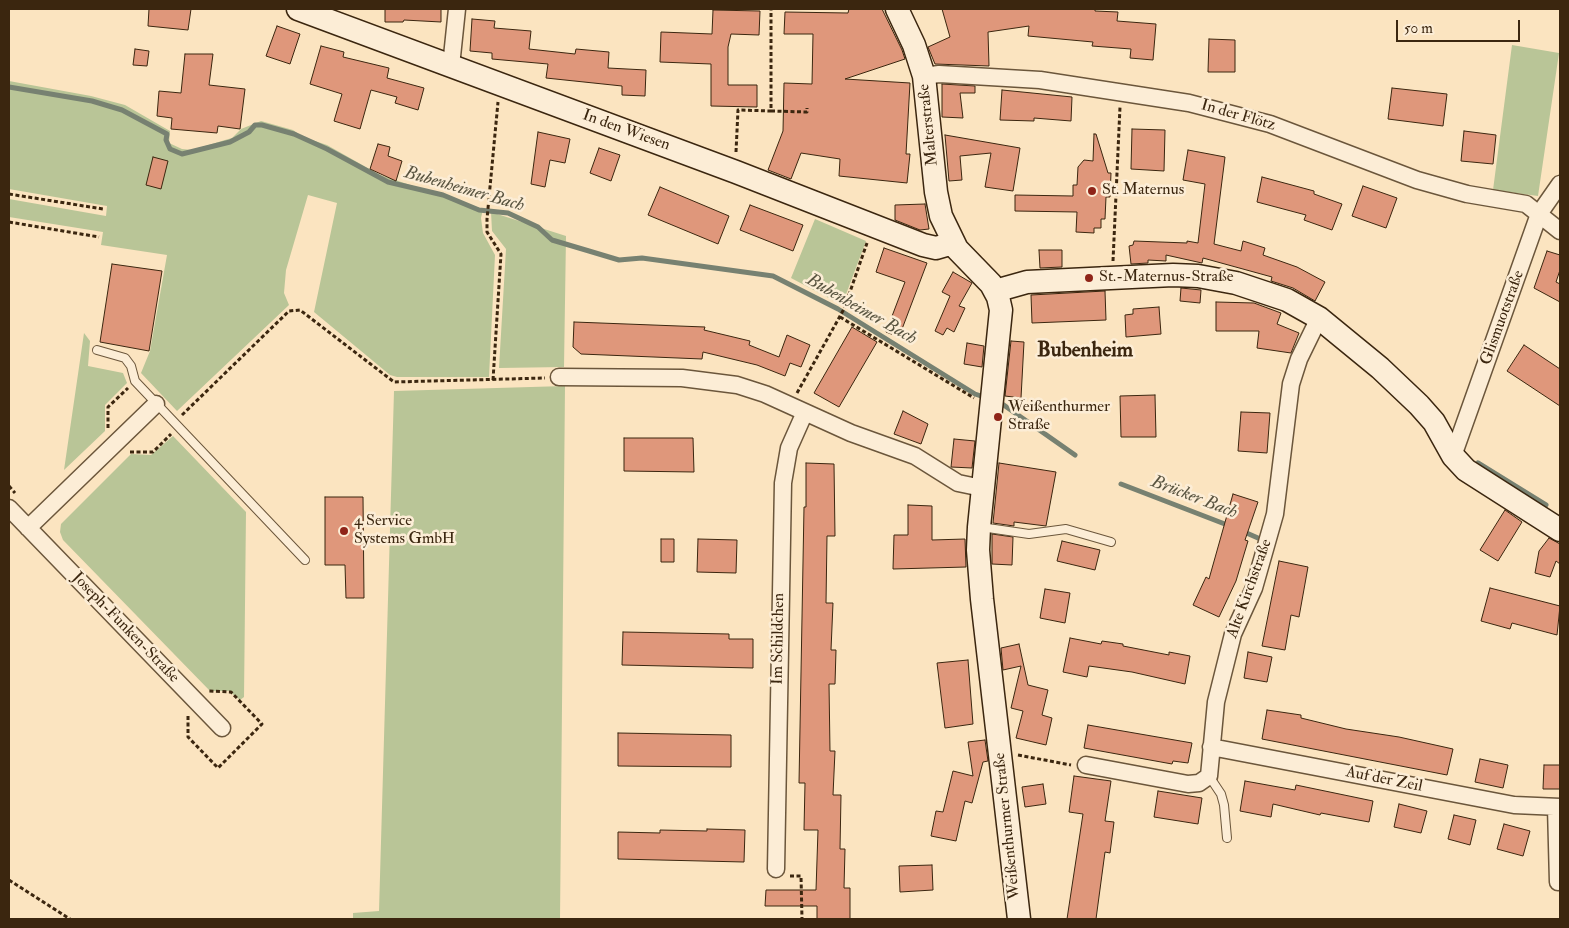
<!DOCTYPE html>
<html>
<head>
<meta charset="utf-8">
<style>
	body { margin:0 }
	#map { position:relative; width:1569px; height:928px; overflow:hidden; background:#fbe4c0; font-family:"IM FELL Double Pica",serif }
	canvas { display:block }
	.frame { position:absolute; inset:0; border:10px solid #3b260f; pointer-events:none }
	.scale { position:absolute; left:1396px; top:20px; width:124px; height:22px; box-sizing:border-box; border:2px solid #3b260f; border-top:0; padding-left:6px; font-size:15px; line-height:18px; white-space:nowrap; color:#3b260f; -webkit-text-stroke:4px #fcedd6; paint-order:stroke }
</style>
</head>
<body>
<div id="map">
<canvas width="1569" height="928"></canvas>
<div class="frame"></div>
<div class="scale">50 m</div>
</div>
<script>
const g = document.querySelector('canvas').getContext('2d');
g.lineJoin = 'round';
function fill(path, color) {
  g.fillStyle = color;
  g.fill(path, 'evenodd');
}
function shape(rows) {
  const path = new Path2D();
  for (const r of rows) {
    path.moveTo(r[0], r[1]);
    for (let i = 2; i < r.length; i += 2) path.lineTo(r[i], r[i + 1]);
  }
  return path;
}
function trace(path, color, width, dash) {
  g.strokeStyle = color;
  g.lineWidth = width;
  g.lineCap = dash ? 'butt' : 'round';
  g.setLineDash(dash || []);
  g.stroke(path);
}
function write(font, color, halo, rows, align = 'center') {
  g.font = font + ' "IM FELL Double Pica",serif';
  g.lineWidth = 5;
  g.setLineDash([]);
  g.textBaseline = 'middle';
  g.strokeStyle = halo;
  g.fillStyle = color;
  for (const [text, x, y, turn = 0] of rows) {
    g.save();
    g.translate(x, y);
    g.rotate((+turn || 0) * Math.PI / 180);
    g.textAlign = isNaN(turn) ? turn : align;
    if (halo) g.strokeText(text, 0, 0);
    g.fillText(text, 0, 0);
    g.restore();
  }
}
const green = shape([
	[1512,45,1559,53,1538,196,1493,190],
	[9,81,91,96,125,105,170,131,169,143,182,149,192,150,225,140,232,138,241,129,261,121,293,130,303,137,327,145,380,175,483,209,481,218,483,233,495,255,489,377,397,377,390,375,314,312,337,203,308,195,286,270,284,293,289,305,177,411,141,373,150,351,167,255,101,245,103,232,9,217,9,199,106,216,107,206,9,189],
	[491,212,566,236,564,367,499,368,506,249,492,231],
	[815,219,866,241,842,305,791,278],
	[84,333,90,341,88,366,123,373,127,383,105,405,105,431,64,470],
	[565,386,560,919,353,919,353,913,379,911,394,391],
	[173,436,246,512,244,697,240,700,229,691,210,691,63,540,60,532,61,524,131,454,151,455]
]);
const stream = shape([
	[9,87,92,101,122,110,167,134,166,140,170,149,182,154,230,142,249,132,255,125,262,125,294,134,327,149,388,182,443,195,479,210,508,213,538,227,552,240,589,251,619,260,642,258,773,276,838,309,975,394,987,398],
	[998,401,1075,455],
	[1478,463,1546,505],
	[1121,484,1230,526],
	[1242,531,1258,538]
]);
const building = shape([
	[149,9,191,9,188,30,148,26,149,9],
	[385,9,441,9,441,22,404,20,403,22,385,22,385,9],
	[849,9,882,9,902,50,905,59,845,79,910,83,906,154,910,154,907,183,839,176,840,159,801,153,791,179,768,170,783,131,784,83,812,84,813,34,784,34,785,12,848,13,849,9],
	[942,9,1095,9,1095,11,1118,12,1117,21,1156,24,1153,60,1130,58,1131,49,1092,46,1093,42,1028,36,1029,26,988,32,989,66,935,64,928,47,950,37,942,9],
	[713,10,760,11,759,35,731,34,728,47,728,85,757,85,757,107,711,106,711,64,660,62,661,32,712,34,713,10],
	[472,19,495,21,494,28,531,31,529,49,575,54,576,49,609,52,608,68,646,70,645,96,622,95,622,86,546,78,548,64,492,59,492,53,470,51,472,19],
	[277,26,300,34,290,64,266,56,277,26],
	[1209,39,1235,40,1235,72,1208,72,1209,39],
	[321,46,344,52,343,57,389,68,387,78,424,88,418,110,395,103,397,97,371,90,360,129,334,121,342,94,310,84,321,46],
	[135,49,149,51,147,66,133,65,135,49],
	[185,54,213,54,209,85,245,89,240,129,218,126,217,133,171,129,172,118,157,116,159,91,181,93,185,54],
	[942,84,975,86,975,93,960,93,963,118,942,117,942,84],
	[1392,88,1447,94,1443,126,1388,119,1392,88],
	[1002,90,1072,97,1071,121,1034,118,1034,121,1000,120,1002,90],
	[1132,129,1165,130,1164,171,1131,169,1132,129],
	[1464,131,1496,135,1493,164,1461,161,1464,131],
	[538,132,570,139,565,163,550,160,545,187,531,184,538,132],
	[1094,134,1096,134,1108,173,1111,173,1110,197,1106,197,1105,219,1101,219,1101,228,1094,228,1094,233,1076,232,1077,212,1015,211,1015,195,1073,196,1073,185,1077,185,1078,167,1084,160,1093,161,1094,134],
	[945,135,1020,148,1013,191,985,187,991,153,960,156,962,180,949,181,945,135],
	[378,144,390,147,388,156,402,161,396,181,370,169,378,144],
	[599,148,620,155,611,181,590,173,599,148],
	[1188,150,1225,157,1214,244,1241,251,1243,241,1265,248,1263,255,1297,267,1325,282,1315,301,1293,288,1271,281,1272,277,1203,258,1202,263,1166,255,1166,261,1148,260,1148,263,1131,264,1129,246,1133,245,1134,241,1187,243,1187,241,1198,243,1205,184,1183,180,1188,150],
	[153,157,168,161,161,189,146,185,153,157],
	[1262,177,1314,191,1314,194,1342,204,1332,230,1304,220,1306,215,1257,202,1262,177],
	[1363,186,1397,198,1386,228,1352,216,1363,186],
	[660,187,729,216,718,244,648,215,660,187],
	[925,204,929,229,920,230,895,220,895,205,925,204],
	[750,205,803,225,793,251,740,230,750,205],
	[884,248,927,263,899,337,886,332,905,282,876,272,884,248],
	[1039,250,1062,250,1062,267,1040,268,1039,250],
	[1547,251,1560,255,1560,270,1556,282,1560,284,1560,302,1534,288,1547,251],
	[112,264,162,271,149,351,100,342,112,264],
	[953,272,972,283,959,306,965,308,954,332,947,328,943,335,935,331,950,296,942,292,953,272],
	[1181,288,1201,290,1200,303,1180,301,1181,288],
	[1105,291,1106,320,1032,323,1031,295,1105,291],
	[1216,302,1254,303,1281,313,1277,324,1299,333,1291,353,1257,348,1259,331,1216,331,1216,302],
	[1159,307,1161,334,1126,337,1125,315,1133,314,1133,309,1159,307],
	[574,322,705,327,704,330,750,341,749,345,779,357,787,335,810,345,801,367,790,363,785,376,757,365,703,352,702,359,581,354,573,347,574,322],
	[852,327,877,342,839,407,814,393,852,327],
	[1011,341,1024,342,1021,398,1005,396,1011,341],
	[967,343,984,346,982,367,964,364,967,343],
	[1524,345,1560,369,1560,406,1507,371,1524,345],
	[1155,395,1156,437,1121,437,1120,396,1155,395],
	[903,411,928,424,921,444,894,434,903,411],
	[1241,412,1270,413,1267,453,1238,451,1241,412],
	[624,438,693,438,694,472,624,471,624,438],
	[954,439,975,441,972,468,951,467,954,439],
	[806,463,834,464,835,536,827,536,826,603,833,603,831,650,836,650,835,684,829,684,830,751,835,751,833,795,841,795,840,849,845,849,844,888,850,888,850,919,817,919,817,906,765,906,766,890,816,890,818,830,804,830,805,783,799,783,804,507,806,507,806,463],
	[999,463,1056,472,1046,526,1014,522,1014,526,993,523,999,463],
	[1233,494,1258,502,1245,540,1248,541,1236,581,1219,617,1193,605,1206,577,1209,579,1233,494],
	[325,497,363,497,364,598,346,598,345,565,325,565,325,497],
	[908,505,932,506,932,540,965,539,966,567,893,569,894,535,908,535,908,505],
	[1505,510,1522,522,1498,561,1480,550,1505,510],
	[992,534,1013,537,1012,565,992,564,992,534],
	[1549,538,1560,544,1560,564,1556,561,1550,577,1535,573,1539,551,1549,538],
	[661,539,674,539,674,562,661,562,661,539],
	[698,539,737,540,736,573,697,572,698,539],
	[1062,541,1100,550,1095,570,1057,561,1062,541],
	[1279,561,1308,567,1299,617,1291,615,1285,650,1262,646,1279,561],
	[1490,588,1560,606,1557,635,1512,623,1510,629,1481,621,1490,588],
	[1045,589,1070,593,1065,623,1040,618,1045,589],
	[623,632,729,634,729,639,753,639,753,668,622,665,623,632],
	[1070,638,1101,644,1102,641,1123,644,1123,646,1169,655,1169,652,1190,656,1185,684,1132,672,1089,666,1087,677,1063,672,1070,638],
	[1019,644,1028,685,1048,690,1042,715,1052,718,1046,745,1016,738,1023,711,1011,708,1021,666,1003,670,1001,648,1019,644],
	[1248,652,1272,657,1267,682,1244,678,1248,652],
	[968,660,973,724,945,728,937,663,968,660],
	[1267,710,1301,715,1301,718,1346,729,1399,737,1453,749,1447,775,1262,739,1267,710],
	[1088,725,1192,743,1188,763,1173,761,1172,764,1084,748,1088,725],
	[618,733,731,735,731,767,618,766,618,733],
	[985,740,988,761,983,762,972,803,965,801,956,841,931,836,936,811,943,812,953,771,973,776,968,742,985,740],
	[1480,759,1508,765,1503,788,1475,782,1480,759],
	[1544,765,1560,765,1560,789,1543,789,1544,765],
	[1074,776,1111,781,1105,821,1114,822,1110,853,1105,852,1096,919,1067,919,1083,814,1069,812,1074,776],
	[1245,781,1295,790,1296,785,1373,801,1369,822,1321,813,1320,815,1273,804,1271,817,1240,811,1245,781],
	[1043,784,1046,804,1025,807,1022,787,1043,784],
	[1158,791,1202,798,1198,824,1154,817,1158,791],
	[1399,804,1427,811,1421,833,1394,827,1399,804],
	[1454,815,1476,820,1470,845,1448,839,1454,815],
	[1504,824,1530,831,1523,856,1497,849,1504,824],
	[707,829,745,830,744,862,618,859,618,832,660,833,660,830,707,831,707,829],
	[932,865,933,890,900,892,899,866,932,865]
]);
const path = shape([
	[735,10,735,9],
	[771,111,807,112,807,108],
	[736,152,738,110,771,111,771,9],
	[9,194,103,209],
	[9,222,99,237],
	[1113,261,1120,107],
	[840,317,974,398],
	[493,380,501,254,487,232,487,219,498,102],
	[797,393,844,309,867,243],
	[182,415,289,311,300,310,394,382,545,378],
	[108,428,108,407,128,388],
	[130,452,153,452,171,434],
	[9,486,15,493],
	[188,716,188,737,218,768,262,724,231,692,209,691],
	[1018,755,1071,765],
	[790,876,801,876,802,919],
	[9,880,70,919]
]);
const lane = shape([
	[97,350,125,358,131,366,135,381,305,560],
	[981,527,1029,534,1066,529,1111,542],
	[1209,776,1221,794,1224,805,1227,838]
]);
const street = shape([
	[451,66,457,9],
	[924,76,939,74,1040,80,1189,103,1270,124,1417,180,1467,194,1526,204,1560,231],
	[559,377,682,378,737,385,765,394,851,433,915,456,958,483,982,488],
	[1453,456,1539,214,1560,184],
	[9,508,222,728],
	[28,528,156,404],
	[1211,747,1514,805,1560,807],
	[1086,765,1188,784,1199,783,1209,776,1216,702,1233,634,1254,588,1275,514,1291,384,1299,359,1319,318],
	[1556,807,1558,882],
	[776,869,783,483,789,448,805,412]
]);
const secondary = shape([
	[298,9,736,172,923,245,936,248,953,243],
	[897,9,914,45,924,76,936,192,941,216,957,249,991,284,998,297,1001,310,979,527,978,550,982,599,1019,919],
	[995,291,1027,282,1173,275,1198,276,1236,283,1287,300,1319,318,1380,368,1419,405,1434,422,1453,456,1466,470,1560,530]
]);
const markers = [
	[1092,191,5,"#8f2418"],
	[1089,278,5,"#8f2418"],
	[998,417,5,"#8f2418"],
	[344,531,5,"#8f2418"]
];
const streetNames = [
	["In der Flötz",1238,116,16],
	["Malterstraße",929,125,-96],
	["In den Wiesen",626,131,20],
	["Glismuotstraße",1503,318,-70],
	["Alte Kirchstraße",1250,589,-70],
	["Joseph-Funken-Straße",125,628,46],
	["Im Schildchen",779,639,-89],
	["Auf der Zeil",1384,780,11],
	["Weißenthurmer Straße",1008,826,-96]
];
const poiNames = [
	["St. Maternus",1102,191],
	["St.-Maternus-Straße",1099,278],
	["Weißenthurmer",1008,408],
	["Straße",1008,426],
	["4 Service",354,522],
	["Systems GmbH",354,540]
];
const waterNames = [
	["Bubenheimer Bach",464,190,16],
	["Bubenheimer Bach",861,310,30],
	["Brücker Bach",1194,498,21]
];
const districtNames = [
	["Bubenheim",1085,351]
];
fill(green, '#b9c597');
trace(stream, '#778171', 5);
fill(building, '#df977b');
trace(building, '#3b260f', 1);
trace(lane, '#6b563b', 10);
trace(street, '#6b563b', 19);
trace(secondary, '#3b260f', 25);
trace(path, '#3b260f', 3, [4, 2.5]);
trace(lane, '#fcedd6', 8);
trace(street, '#fcedd6', 16);
trace(secondary, '#fcedd6', 22);
for (const [x, y, r, color] of markers) {
  const dot = new Path2D();
  dot.arc(x, y, r, 0, 2 * Math.PI);
  g.fillStyle = color;
  g.fill(dot);
  trace(dot, '#fcedd6', 2);
}
write('16px', '#3b260f', '#fcedd6', streetNames);
write('16px', '#3b260f', '#fcedd6', poiNames, 'left');
write('italic 18px', '#595440', '#fcedd6', waterNames);
write('bold 21px', '#3b260f', '#fcedd6', districtNames);
</script>
</body>
</html>
